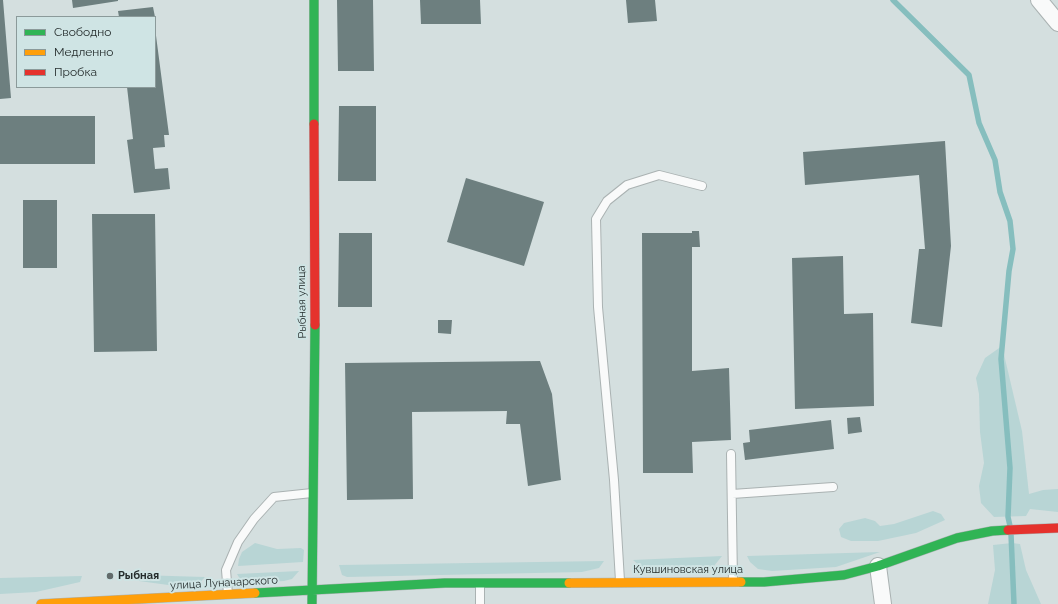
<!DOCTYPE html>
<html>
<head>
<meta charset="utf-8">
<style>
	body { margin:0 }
	#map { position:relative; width:1058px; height:604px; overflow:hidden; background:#d4dfdf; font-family:Raleway,sans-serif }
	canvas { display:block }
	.legend { position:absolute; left:16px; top:16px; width:140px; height:72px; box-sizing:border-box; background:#cfe4e4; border:1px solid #8b9a9a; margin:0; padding:5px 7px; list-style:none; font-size:12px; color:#242c2c }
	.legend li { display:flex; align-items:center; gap:8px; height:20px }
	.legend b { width:20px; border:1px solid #8b9a9a }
</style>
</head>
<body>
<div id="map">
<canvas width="1058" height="604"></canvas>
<ul class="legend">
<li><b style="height:5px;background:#30b455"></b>Свободно</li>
<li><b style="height:5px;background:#ff9f0a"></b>Медленно</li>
<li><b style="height:5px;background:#e5322d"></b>Пробка</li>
</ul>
</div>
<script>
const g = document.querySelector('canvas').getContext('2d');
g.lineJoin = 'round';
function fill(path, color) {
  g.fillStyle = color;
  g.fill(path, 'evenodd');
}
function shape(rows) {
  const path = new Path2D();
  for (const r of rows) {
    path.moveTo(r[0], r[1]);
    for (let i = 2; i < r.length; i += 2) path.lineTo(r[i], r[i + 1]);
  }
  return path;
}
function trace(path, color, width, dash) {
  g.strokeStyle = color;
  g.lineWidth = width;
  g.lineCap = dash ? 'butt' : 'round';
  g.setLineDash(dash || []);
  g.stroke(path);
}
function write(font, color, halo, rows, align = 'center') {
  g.font = font + ' Raleway,sans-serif';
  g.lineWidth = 4;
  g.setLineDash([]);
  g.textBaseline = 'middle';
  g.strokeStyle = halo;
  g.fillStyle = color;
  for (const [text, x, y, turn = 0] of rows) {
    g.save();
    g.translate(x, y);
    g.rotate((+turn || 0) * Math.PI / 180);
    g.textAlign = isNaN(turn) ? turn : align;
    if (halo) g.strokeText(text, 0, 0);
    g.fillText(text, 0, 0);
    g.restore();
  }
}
const green = shape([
	[1002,346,1022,431,1029,494,1043,490,1058,489,1058,512,1030,509,1026,516,994,517,981,503,979,486,984,463,980,432,979,394,976,378,985,358],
	[933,511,941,514,945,520,916,533,878,541,851,541,841,537,839,529,844,523,865,518,875,521,880,526,894,524],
	[255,543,277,549,301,548,304,550,303,562,238,566,239,559,242,552],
	[1012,543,1020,544,1026,570,1041,604,988,604,995,570,993,545],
	[880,552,836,567,772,571,758,569,750,562,747,556],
	[722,556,714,566,697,571,647,571,643,569,633,560],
	[604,561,599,568,582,572,347,577,342,575,339,565],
	[299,571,292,579,284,581,248,583,240,579,237,574],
	[138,575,205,577,196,587,183,587,139,581],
	[82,576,80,582,36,592,0,594,0,578]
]);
const stream = shape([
	[893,0,969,75,979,123,995,160,1000,192,1010,221,1013,249,1009,271,1001,359,1010,468,1008,517,1010,526],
	[1011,534,1014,604]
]);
const building = shape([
	[0,0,3,0,11,98,0,99],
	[72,0,118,0,118,1,73,8],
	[337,0,373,0,374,71,338,71],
	[420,0,480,0,481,24,421,24],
	[626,0,655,0,657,21,628,23],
	[153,7,155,17,119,17,118,11],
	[155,28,169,135,164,135,165,147,153,148,155,169,168,168,170,189,134,193,127,140,133,139,127,87,155,87],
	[339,106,376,106,376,181,338,181],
	[0,116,95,116,95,164,0,164],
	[945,141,951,246,942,327,911,323,919,249,925,249,919,175,805,185,803,152],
	[466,178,544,202,524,266,447,242],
	[23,200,57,200,57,268,23,268],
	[92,214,155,214,157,351,94,352],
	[692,231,699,231,700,247,692,247,692,371,729,368,731,440,692,442,693,473,643,473,642,233,692,233],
	[339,233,372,233,372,307,338,307],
	[843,256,844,314,873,313,874,406,795,409,792,258],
	[438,320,452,320,451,334,438,333],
	[540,361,552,394,561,480,528,486,520,424,506,424,507,411,412,412,413,499,347,500,345,363],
	[860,417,862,432,848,434,847,418],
	[831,420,834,449,745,460,743,443,750,442,749,430]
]);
const lane = shape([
	[731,454,733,581],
	[732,494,833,487],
	[620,581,614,480,598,307,596,219,607,201,627,185,659,175,702,186],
	[480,583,480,604],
	[228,594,226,570,238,542,254,519,274,497,312,493]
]);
const street = shape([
	[1039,0,1058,23],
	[878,566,883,604]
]);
const fast = shape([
	[314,0,314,124],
	[741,582,764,582,844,575,878,566,957,538,992,531,1008,530],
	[255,593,445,583,569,583],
	[312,604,315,325]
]);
const slow = shape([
	[569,583,741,582],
	[41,604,255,593]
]);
const jam = shape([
	[314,124,315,325],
	[1008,530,1058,528]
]);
const markers = [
	[110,576,4,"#626b6b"]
];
const streetNames = [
	["Рыбная улица",302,302,-91],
	["Кувшиновская улица",688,570],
	["улица Луначарского",224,583,-3]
];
const poiNames = [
	["Рыбная",118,576]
];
fill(green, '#b8d5d5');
trace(stream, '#86bebe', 5.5);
fill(building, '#6d7f7f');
trace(lane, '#aab2b2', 10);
trace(street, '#aab2b2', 18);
trace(fast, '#aab2b2', 10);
trace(slow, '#aab2b2', 10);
trace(jam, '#aab2b2', 10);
trace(lane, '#f9fafa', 8);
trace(street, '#f9fafa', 16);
trace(fast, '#30b455', 9);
trace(slow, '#ff9f0a', 9);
trace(jam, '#e5322d', 9);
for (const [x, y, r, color] of markers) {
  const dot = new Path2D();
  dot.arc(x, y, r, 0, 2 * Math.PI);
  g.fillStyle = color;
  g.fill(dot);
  trace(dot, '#cfe4e4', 1.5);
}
write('11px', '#242c2c', '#cfe4e4', streetNames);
write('bold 11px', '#242c2c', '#cfe4e4', poiNames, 'left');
</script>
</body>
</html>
